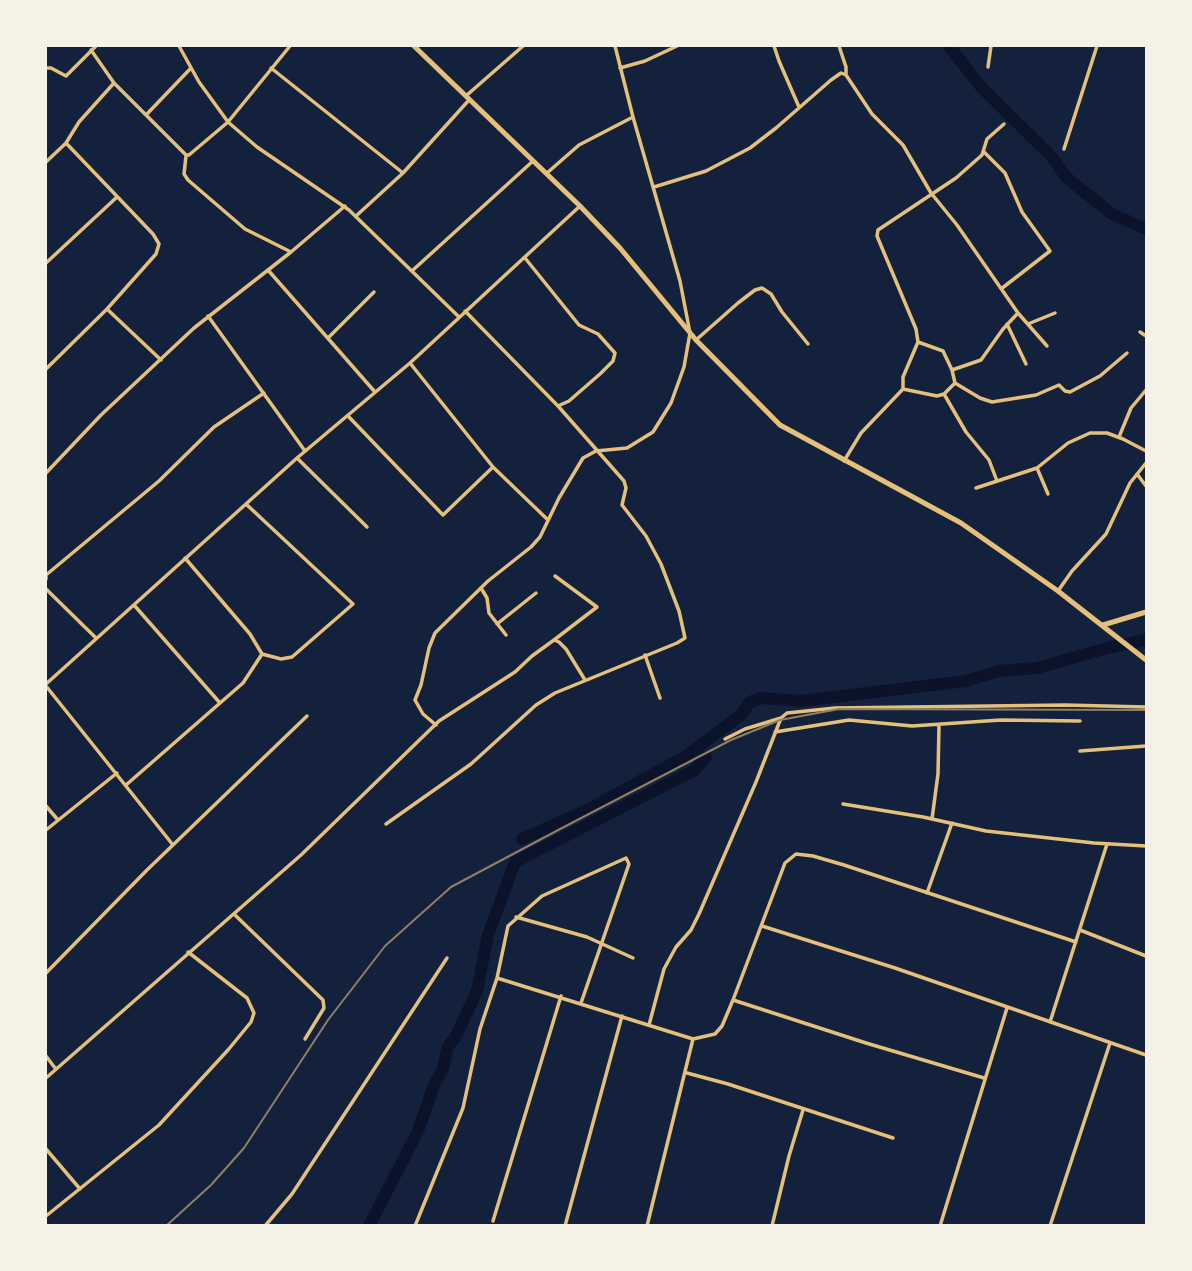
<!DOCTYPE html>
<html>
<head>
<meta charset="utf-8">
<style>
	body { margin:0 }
	#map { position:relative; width:1192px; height:1271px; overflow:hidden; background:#14213d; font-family:Arial,sans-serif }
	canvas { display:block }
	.frame { position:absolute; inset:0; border:47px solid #f6f1e7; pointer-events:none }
</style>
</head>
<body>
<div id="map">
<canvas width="1192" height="1271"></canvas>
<div class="frame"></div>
</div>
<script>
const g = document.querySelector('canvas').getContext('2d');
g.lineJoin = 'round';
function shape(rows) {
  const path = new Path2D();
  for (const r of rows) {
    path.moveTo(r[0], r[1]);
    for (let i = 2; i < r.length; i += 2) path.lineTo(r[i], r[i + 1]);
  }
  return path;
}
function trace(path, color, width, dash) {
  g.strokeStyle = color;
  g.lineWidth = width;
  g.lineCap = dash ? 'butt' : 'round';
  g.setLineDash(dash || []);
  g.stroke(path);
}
const stream = shape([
	[702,743,707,746]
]);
const river = shape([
	[949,46,981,87,1052,157,1066,177,1112,214,1146,229],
	[522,839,587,810,686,756,741,715,750,702,761,698,800,701,966,681,998,671,1037,668,1107,648,1146,640],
	[369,1226,418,1131,434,1085,443,1069,448,1046,455,1038,477,991,488,935,515,862,695,770,706,757]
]);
const minor = shape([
	[179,46,199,82,228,122,257,147,349,210,458,316],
	[774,46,779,61,799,107],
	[839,46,846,67,846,75],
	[91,50,114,83,186,155,189,155,228,122,290,46],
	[988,67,991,46],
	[46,68,51,68,66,76,96,46],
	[271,68,403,173],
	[620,68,645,61,677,46],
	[467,95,523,46],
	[146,115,191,68],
	[1064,149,1097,46],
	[984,152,1005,173,1022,212,1050,251,1001,289],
	[186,156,184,174,188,180,245,229,291,252],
	[46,162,66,143,79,122,114,83],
	[547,173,579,145,633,117],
	[654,187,706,171,750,148,776,128,831,80,841,73,846,75,872,114,903,145,931,193,957,225,1018,313,1003,329,981,360,952,370],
	[356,216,403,173,469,100],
	[525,258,579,325,598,334,615,353,613,361,600,374,569,401,558,406],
	[46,263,117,197],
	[268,270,375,392],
	[413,270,533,161],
	[107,309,161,360],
	[1018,313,1047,346],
	[208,316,305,451],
	[1007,324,1026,364],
	[1028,324,1055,313],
	[1140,332,1146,336],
	[328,338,374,292],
	[696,340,738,303,755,290,762,288,771,294,782,312,808,344],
	[410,363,493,467,548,520],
	[46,369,107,309,156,254,159,244,153,234,66,143],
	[955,383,980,398,992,402,1036,395,1059,385,1065,391,1070,392,1100,376,1127,353],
	[903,389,937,396,944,394,955,383,952,370,943,351,918,342],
	[944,394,966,432,989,460,997,481],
	[348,416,443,515,493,467],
	[1119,437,1131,408,1146,390],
	[297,458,367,527],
	[844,461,861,433,903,389,903,377,918,342,916,329,877,236,878,230,956,178,982,155,987,139,1004,124],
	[1037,468,1048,494],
	[46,473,101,415,194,328,291,252,345,206],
	[1137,474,1146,486],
	[976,488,1037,468,1068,443,1090,433,1107,433,1123,439,1146,451],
	[246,504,353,604,292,657,281,659,262,654],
	[46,579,46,575,159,481,214,427,264,393],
	[481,588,487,598,489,613,506,635],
	[46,589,96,638],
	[1058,591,1072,571,1106,534,1130,483,1146,463],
	[134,605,220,703],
	[497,624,536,593],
	[554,640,597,607,555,576],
	[645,655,660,698],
	[46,684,297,458,410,363,580,206],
	[46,686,173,845],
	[436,725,423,714,415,700,421,685,429,648,435,633,488,581,531,547,540,537,559,498,583,458,596,451,627,448,653,432,671,403,684,367,690,333,680,281,633,117,615,46],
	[775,732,849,720,912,726,1001,720,1080,721],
	[725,739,745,729,781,718,787,713,835,708,1065,705,1146,707],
	[1080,751,1146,746],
	[126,785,243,683,262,654,250,634,185,558],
	[843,804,923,817,986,831,1094,843,1146,846],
	[46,806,58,820],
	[932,819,938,774,939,726],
	[386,824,471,764,536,705,555,693,677,643,685,638,679,611,661,564,646,536,622,505,626,488,624,481,558,406,465,311],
	[46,830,117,773],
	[927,893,952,823],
	[235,915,323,1000,324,1008,305,1039],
	[516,917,587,937,633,958],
	[762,926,895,968,1146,1055],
	[1080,930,1146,956],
	[46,973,147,870,307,716],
	[497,978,693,1039,715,1034,722,1026,733,1000,785,863,796,854,813,856,844,865,1076,942],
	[733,1000,866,1043,984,1078],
	[1050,1022,1107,844],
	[649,1025,664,969,676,947,691,930,699,914,756,782,781,718],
	[46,1056,55,1068],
	[687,1073,728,1084,893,1138],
	[46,1078,301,855,439,721,515,672,532,656,554,640,559,642,566,649,585,680],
	[46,1149,80,1189],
	[46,1216,159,1125,228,1050,251,1022,254,1013,247,998,188,952],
	[493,1221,561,996],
	[265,1226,292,1194,447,958],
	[415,1226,463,1108,480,1029,497,978,508,926,542,896,626,858,629,864,581,1003],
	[565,1226,622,1016],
	[647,1226,693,1039],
	[772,1226,789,1156,803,1110],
	[940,1226,1007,1008],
	[1050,1226,1110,1043]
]);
const tertiary = shape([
	[1103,625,1146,612]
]);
const secondary = shape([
	[414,46,580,206,620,248,696,340,780,425,961,523,1058,591,1146,660]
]);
const rail = shape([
	[166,1226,211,1185,244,1148,328,1020,385,946,451,887,562,828,731,740,780,720,839,709,1146,710]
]);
trace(stream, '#0b132b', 2);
trace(river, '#0b132b', 12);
trace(minor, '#e5c07b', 3.5);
trace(tertiary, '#e5c07b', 5);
trace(secondary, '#e5c07b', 5);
trace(rail, '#918062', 2);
</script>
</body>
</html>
